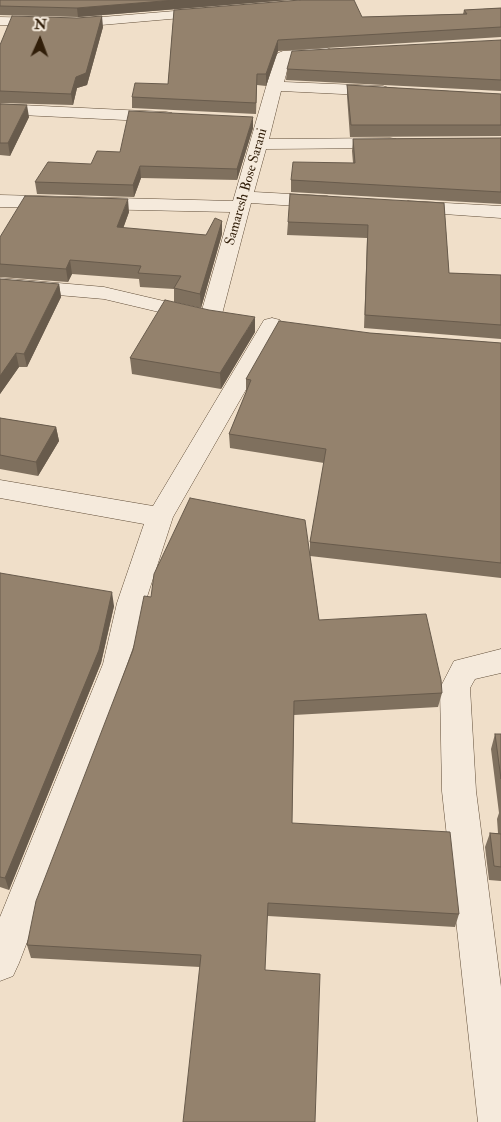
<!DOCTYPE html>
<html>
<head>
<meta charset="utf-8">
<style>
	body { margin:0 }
	#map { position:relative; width:501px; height:1122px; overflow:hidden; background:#f0dfc9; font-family:"IM FELL Double Pica",serif }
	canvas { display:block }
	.north { position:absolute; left:15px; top:15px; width:50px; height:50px; -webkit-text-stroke:4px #f5eadc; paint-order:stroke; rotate:2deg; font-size:14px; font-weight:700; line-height:20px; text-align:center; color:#311e09 }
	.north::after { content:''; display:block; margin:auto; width:18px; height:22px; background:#311e09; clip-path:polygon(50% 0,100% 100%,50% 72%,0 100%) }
</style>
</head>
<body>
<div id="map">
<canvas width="501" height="1122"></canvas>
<div class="north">N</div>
</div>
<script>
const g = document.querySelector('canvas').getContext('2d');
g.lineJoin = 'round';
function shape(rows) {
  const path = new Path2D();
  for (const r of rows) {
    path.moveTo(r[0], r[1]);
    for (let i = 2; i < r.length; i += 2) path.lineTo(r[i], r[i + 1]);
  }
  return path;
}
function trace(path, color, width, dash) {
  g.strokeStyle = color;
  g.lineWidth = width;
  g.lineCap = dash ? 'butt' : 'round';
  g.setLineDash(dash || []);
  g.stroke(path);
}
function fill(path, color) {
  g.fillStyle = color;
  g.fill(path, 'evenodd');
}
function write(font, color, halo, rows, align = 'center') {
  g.font = font + ' "IM FELL Double Pica",serif';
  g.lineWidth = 4;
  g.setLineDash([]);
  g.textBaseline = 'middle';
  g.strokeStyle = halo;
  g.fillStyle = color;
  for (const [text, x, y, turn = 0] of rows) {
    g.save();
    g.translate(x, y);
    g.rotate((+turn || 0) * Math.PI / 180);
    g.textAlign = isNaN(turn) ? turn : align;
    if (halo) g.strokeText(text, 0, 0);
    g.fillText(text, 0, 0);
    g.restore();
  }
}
const street = shape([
	[211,8,216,9,218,12,216,15,78,27,0,25,0,17,78,19,211,8],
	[327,48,332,50,335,53,332,56,290,60,284,82,383,86,389,88,391,91,389,94,383,96,281,91,269,139,390,138,396,139,399,143,396,147,390,148,266,149,254,192,327,196,334,198,336,202,334,206,327,208,251,203,221,318,218,323,210,324,201,321,197,321,104,299,0,290,0,278,104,287,202,310,230,212,0,207,0,195,233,201,275,56,278,53,283,51,327,48],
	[0,104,166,112,172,113,174,117,172,121,166,122,0,114,0,104],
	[408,201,501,206,501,218,401,211,398,207,401,203,408,201],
	[272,318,280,320,283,325,173,517,145,603,133,664,19,963,13,976,0,981,0,917,103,664,117,603,144,524,0,498,0,480,153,506,261,325,264,320,272,318],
	[501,649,501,673,475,679,470,688,476,791,501,987,501,1122,478,1122,442,791,440,688,454,661,501,649]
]);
const wall = shape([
	[0,0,289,0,78,17,0,15],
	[501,8,501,37,278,51,266,86,257,85,256,114,132,108,132,97,168,84,174,10,362,17,463,14,464,10],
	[103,27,87,85,77,88,73,105,0,103,0,45],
	[501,40,501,91,286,80,287,69],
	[347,85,501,94,501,136,350,137,347,96],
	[0,104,29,117,10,156,0,155],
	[253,128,237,180,141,178,134,197,37,194,35,182,91,164,120,152],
	[501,138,501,204,291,192,291,180,353,163,352,151,353,139],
	[444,203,449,273,501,275,501,339,364,328,367,238,287,235,288,222],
	[129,212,123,228,206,235,222,221,222,234,201,308,174,302,174,289,140,287,139,279,72,274,68,282,0,277,0,237],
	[0,279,59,284,61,297,27,367,19,367,0,394],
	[255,332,221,389,132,374,130,358],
	[370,333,501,343,501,578,310,556,319,620,442,693,438,707,294,715,292,823,459,914,455,927,268,916,200,967,31,958,27,945,151,597,310,553,310,542,324,463,230,448,229,434,246,393,246,379],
	[0,418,56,427,59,441,38,476,0,469],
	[0,573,114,606,101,663,9,890,0,887],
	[495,734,501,734,501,881,489,880,485,847,490,833,498,833,497,819,499,813,491,749]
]);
const shadedWall = shape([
	[175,0,289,0,78,17,77,8],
	[102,16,103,27,87,85,77,88,73,105,71,94,76,77],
	[278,40,278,51,266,86,266,74],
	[27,105,29,117,10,156,8,143],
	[253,117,253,128,237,180,237,169],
	[140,166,141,178,134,197,133,185],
	[128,199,129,212,119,240,117,227],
	[222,221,222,234,201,308,200,294],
	[70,260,72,274,68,282,66,269],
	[59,284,61,297,27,367,24,354],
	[255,317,255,332,221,389,220,373],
	[16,353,19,367,0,394,0,376],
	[56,427,59,441,38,476,36,462],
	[112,592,114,606,101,663,9,890,5,878]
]);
const building = shape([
	[0,0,175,0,77,8,0,6,0,0],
	[300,0,354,0,362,17,467,14,464,10,501,8,501,27,278,40,266,74,257,74,256,103,132,97,135,83,168,84,174,10,300,0],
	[12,16,77,18,102,16,86,73,76,77,71,94,0,91,0,45,12,16],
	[501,40,501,80,287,69,292,51,501,40],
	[347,85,501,94,501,125,351,125,347,85],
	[0,104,27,105,8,143,0,143,0,104],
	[129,111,253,117,237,169,140,166,133,185,35,182,48,162,91,164,97,151,120,152,129,111],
	[501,138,501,192,291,180,293,162,355,163,353,139,501,138],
	[290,194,444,203,449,273,501,275,501,325,365,315,368,225,288,222,290,194],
	[25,196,128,199,117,227,206,235,215,218,222,221,200,294,174,288,181,276,138,273,141,266,70,260,66,269,0,264,0,237,25,196],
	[0,279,59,284,24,354,16,353,0,376,0,279],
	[165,300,209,310,255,317,220,373,130,358,165,300],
	[279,321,370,333,501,343,501,563,310,542,326,449,229,434,251,380,246,379,279,321],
	[0,418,56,427,36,462,0,455,0,418],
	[190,498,305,520,319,620,426,614,441,680,442,693,294,701,292,823,450,832,459,914,268,903,265,970,320,974,315,1122,183,1122,201,955,27,945,36,901,133,650,144,596,151,597,154,574,190,498],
	[0,573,112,592,99,650,5,878,0,877,0,573],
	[495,734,501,734,501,779,495,734],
	[490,833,501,834,501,867,494,866,490,833]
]);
const farStreetnames = [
	["Samaresh Bose Sarani",247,187,-74]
];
trace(street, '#614e39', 1);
fill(street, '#f5eadc');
fill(wall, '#7f705e');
fill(shadedWall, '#685b4c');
fill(building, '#94826d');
trace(building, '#685b4c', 1);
write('14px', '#311e09', '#f5eadc', farStreetnames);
</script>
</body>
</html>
